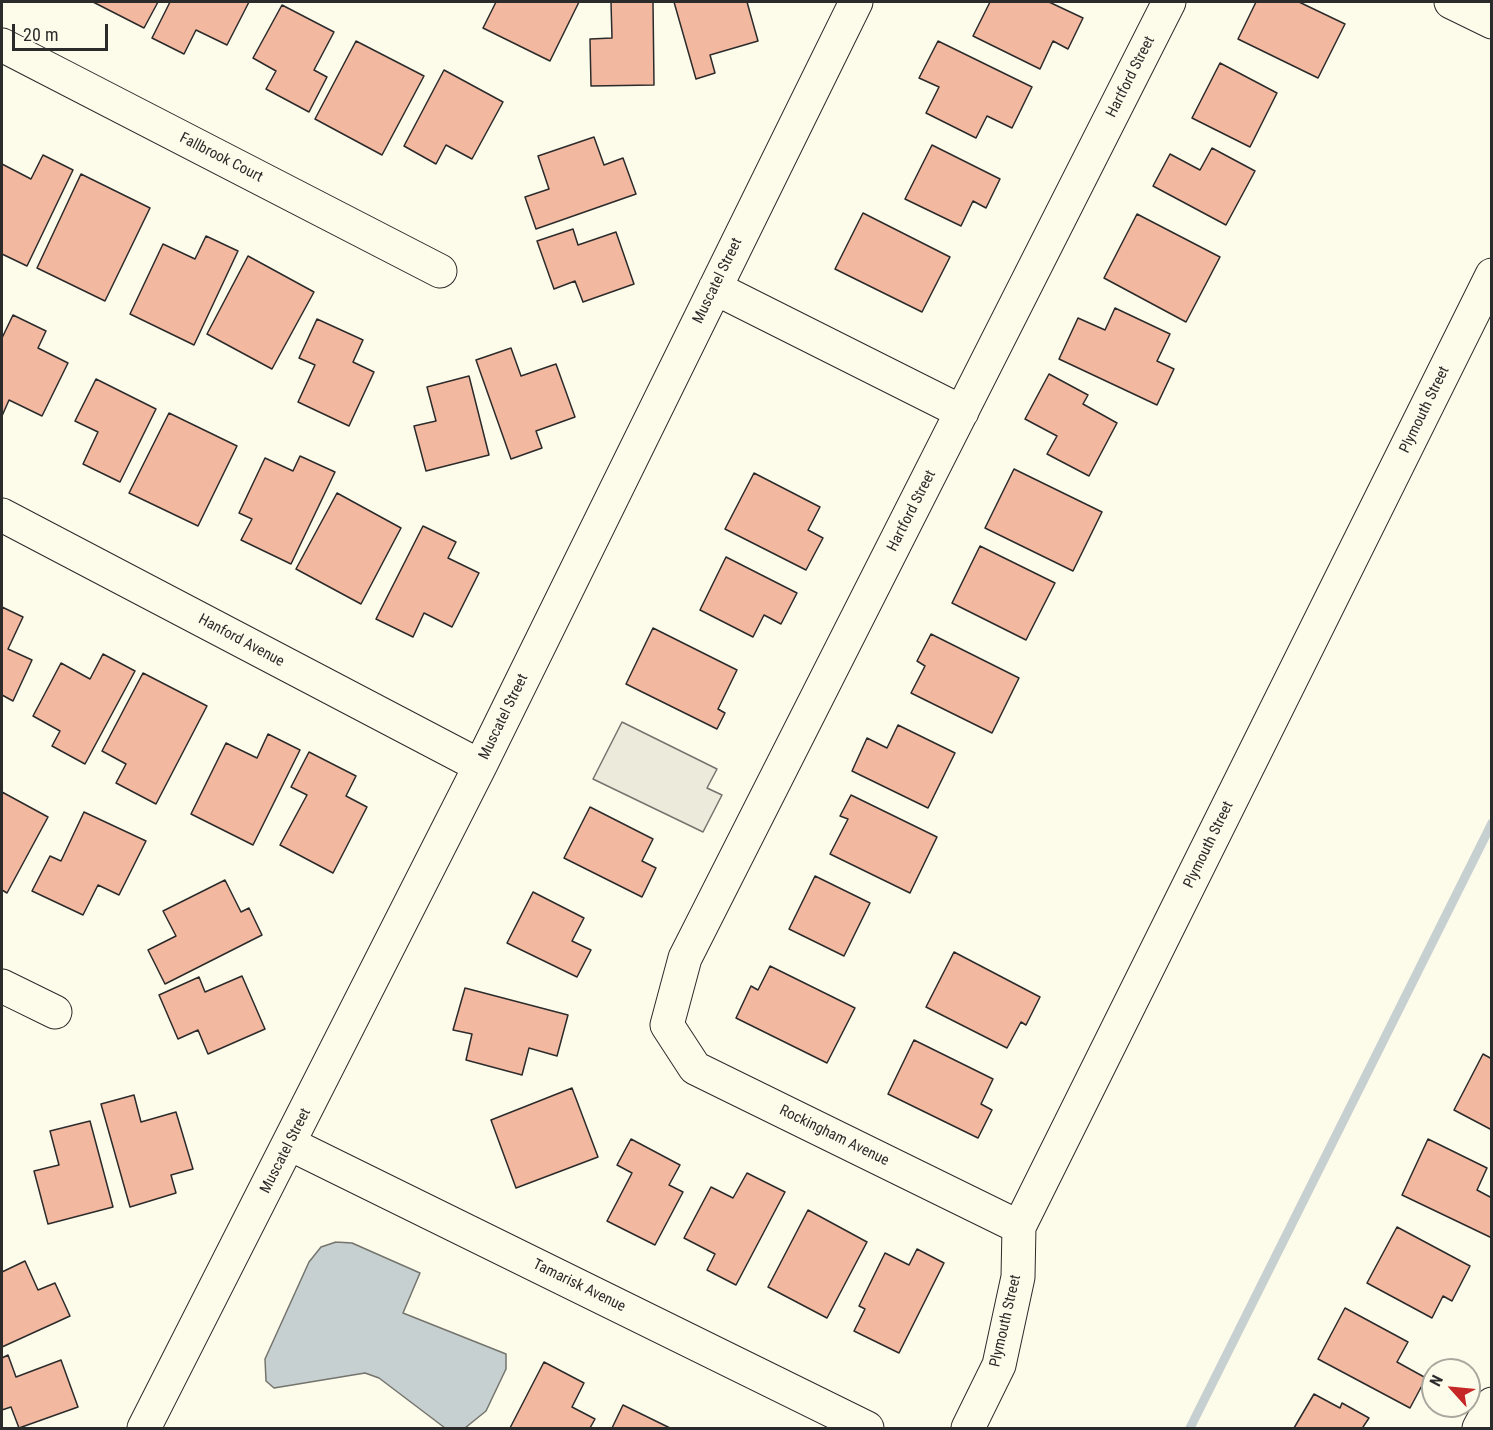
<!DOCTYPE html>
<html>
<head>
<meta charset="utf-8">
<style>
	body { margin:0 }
	#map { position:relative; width:1493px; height:1430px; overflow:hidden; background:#fdfbea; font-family:"Roboto Condensed",sans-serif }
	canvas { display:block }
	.frame { position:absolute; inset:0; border:3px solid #2b2b2b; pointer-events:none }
	.north { position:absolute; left:1421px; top:1358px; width:60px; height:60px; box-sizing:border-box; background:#fdfbea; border:2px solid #a9a89e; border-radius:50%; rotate:297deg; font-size:16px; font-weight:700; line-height:24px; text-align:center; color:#2b2b2b }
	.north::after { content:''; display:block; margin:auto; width:21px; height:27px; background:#c62828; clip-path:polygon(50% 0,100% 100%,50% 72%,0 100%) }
	.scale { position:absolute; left:12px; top:24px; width:96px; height:27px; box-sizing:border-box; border:3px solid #2b2b2b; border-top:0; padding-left:8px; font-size:18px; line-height:21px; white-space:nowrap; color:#2b2b2b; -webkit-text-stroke:4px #fdfbea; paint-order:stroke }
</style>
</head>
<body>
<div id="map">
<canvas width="1493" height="1430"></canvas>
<div class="frame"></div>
<div class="north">N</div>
<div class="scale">20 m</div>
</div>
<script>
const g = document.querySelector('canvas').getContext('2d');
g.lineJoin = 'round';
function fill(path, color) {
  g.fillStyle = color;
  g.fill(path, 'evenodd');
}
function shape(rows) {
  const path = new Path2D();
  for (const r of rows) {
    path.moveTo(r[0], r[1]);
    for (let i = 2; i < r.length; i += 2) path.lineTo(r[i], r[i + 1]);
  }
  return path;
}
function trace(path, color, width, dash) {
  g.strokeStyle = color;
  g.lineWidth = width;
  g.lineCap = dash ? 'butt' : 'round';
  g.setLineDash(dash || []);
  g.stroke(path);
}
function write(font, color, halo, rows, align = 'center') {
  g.font = font + ' "Roboto Condensed",sans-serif';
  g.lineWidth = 4.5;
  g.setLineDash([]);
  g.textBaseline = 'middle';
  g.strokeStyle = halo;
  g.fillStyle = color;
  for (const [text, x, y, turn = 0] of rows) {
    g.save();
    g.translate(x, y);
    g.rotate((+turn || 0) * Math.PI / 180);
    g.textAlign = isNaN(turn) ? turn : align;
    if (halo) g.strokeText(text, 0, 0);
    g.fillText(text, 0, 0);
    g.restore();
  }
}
const parking = shape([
	[622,722,717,769,707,788,722,795,703,832,593,779,622,722]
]);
const water = shape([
	[336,1242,352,1243,420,1273,403,1313,506,1354,506,1369,486,1411,465,1428,445,1428,379,1378,365,1373,274,1388,266,1381,265,1359,309,1262,321,1247,336,1242]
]);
const stream = shape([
	[1190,1428,1492,823]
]);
const building = shape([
	[93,2,158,2,144,28,93,2],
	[170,2,249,2,227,45,196,30,184,54,152,38,170,2],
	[496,2,579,2,550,61,483,28,496,2],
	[611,2,653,2,654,85,591,86,590,39,612,38,611,2],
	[674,2,747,2,758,41,710,55,715,73,696,79,674,2],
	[990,2,1049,2,1083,18,1068,49,1053,41,1040,69,973,36,990,2],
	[1256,2,1299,2,1345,24,1318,78,1238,39,1256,2],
	[282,5,334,32,314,70,327,77,309,112,266,89,276,71,253,58,282,5],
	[356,41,424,76,382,155,315,119,356,41],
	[938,41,1032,87,1012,128,987,116,976,138,926,113,939,87,919,78,938,41],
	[1220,63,1277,93,1250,147,1192,118,1220,63],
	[444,70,503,102,472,159,446,145,436,164,404,146,444,70],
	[594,137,604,165,623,158,636,194,536,229,525,197,549,189,538,156,594,137],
	[932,145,1000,179,986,208,973,201,961,226,905,199,932,145],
	[1212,148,1255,171,1226,225,1153,186,1170,154,1200,170,1212,148],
	[43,155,73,170,27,266,2,254,2,164,31,179,43,155],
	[81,174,150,208,105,301,37,268,81,174],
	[863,213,950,257,922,312,835,269,863,213],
	[1137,214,1220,257,1186,322,1104,278,1137,214],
	[573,229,578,245,616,232,634,284,583,302,575,281,554,289,537,241,573,229],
	[206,236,238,251,194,345,130,314,163,244,195,259,206,236],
	[248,256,314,292,272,369,207,334,248,256],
	[1115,308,1170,334,1157,361,1174,369,1157,405,1059,359,1078,318,1105,330,1115,308],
	[13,315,46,331,38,348,68,363,42,416,9,400,2,416,2,338,13,315],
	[317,319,363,340,353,362,374,372,349,426,298,402,315,365,299,358,317,319],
	[511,348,521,376,556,364,575,417,536,431,542,448,511,459,476,360,511,348],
	[1049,374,1088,395,1083,404,1117,423,1089,476,1047,454,1057,436,1025,419,1049,374],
	[469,376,489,455,426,471,414,426,436,421,427,387,469,376],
	[96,379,156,409,120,482,83,464,98,432,75,421,96,379],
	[169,413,237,446,198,526,129,493,169,413],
	[300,456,335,472,291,564,241,540,252,519,239,513,265,458,293,471,300,456],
	[1014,469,1102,512,1073,571,985,528,1014,469],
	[754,473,820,507,808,530,823,538,806,570,725,529,754,473],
	[337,493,401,528,361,604,296,569,337,493],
	[423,526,456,542,448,558,479,573,452,627,424,613,413,637,376,619,423,526],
	[980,546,1055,583,1026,640,952,603,980,546],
	[726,557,797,593,781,624,764,615,753,637,700,610,726,557],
	[2,607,23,617,8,649,32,660,13,701,2,695,2,607],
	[653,628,737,670,718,709,725,713,717,729,626,684,653,628],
	[931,634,1019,678,992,733,911,693,925,666,917,661,931,634],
	[103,654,135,671,85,764,52,746,60,731,33,716,61,663,90,679,103,654],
	[143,673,207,706,156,804,116,783,126,764,102,751,143,673],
	[898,725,955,753,928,808,852,771,867,738,887,748,898,725],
	[268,734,300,750,253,845,191,814,226,743,257,758,268,734],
	[309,752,356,776,346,796,367,807,333,873,280,845,307,795,291,787,309,752],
	[2,792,48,817,7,893,2,890,2,792],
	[851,795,937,837,910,893,830,854,848,819,840,816,851,795],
	[590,807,653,839,642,861,656,868,642,897,564,858,590,807],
	[84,812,146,841,119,895,98,885,83,915,32,891,50,856,61,861,84,812],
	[815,876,870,903,844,956,789,929,815,876],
	[225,880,241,912,249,908,262,935,165,984,148,950,176,936,163,911,225,880],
	[533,892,584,918,572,941,591,950,577,977,507,943,533,892],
	[954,952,1040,997,1026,1025,1021,1022,1007,1048,926,1007,954,952],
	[770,966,855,1008,827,1063,736,1018,751,986,758,990,770,966],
	[242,976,265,1029,208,1054,198,1030,178,1039,159,995,199,977,205,992,242,976],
	[465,988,568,1015,557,1056,529,1048,522,1075,466,1060,472,1034,453,1030,465,988],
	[914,1040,993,1079,981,1104,992,1110,978,1138,888,1094,914,1040],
	[1483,1054,1492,1059,1492,1130,1454,1110,1483,1054],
	[572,1088,598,1157,516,1188,491,1120,572,1088],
	[134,1095,141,1122,176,1112,193,1169,171,1175,176,1193,130,1207,101,1104,134,1095],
	[90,1121,113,1207,48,1224,34,1171,59,1165,50,1131,90,1121],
	[631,1139,680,1165,669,1185,683,1192,655,1245,607,1221,632,1173,617,1165,631,1139],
	[1428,1139,1487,1168,1477,1190,1492,1198,1492,1238,1402,1195,1428,1139],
	[747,1173,785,1192,736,1285,707,1270,715,1254,684,1238,711,1187,733,1198,747,1173],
	[808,1210,867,1242,827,1318,768,1287,808,1210],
	[1397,1227,1470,1266,1452,1301,1443,1296,1432,1318,1367,1283,1397,1227],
	[917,1249,944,1263,899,1353,854,1331,865,1309,859,1306,885,1253,909,1265,917,1249],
	[25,1261,38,1290,55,1283,70,1316,2,1347,2,1272,25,1261],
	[1345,1308,1408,1342,1397,1362,1426,1378,1410,1408,1318,1359,1345,1308],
	[8,1355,16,1377,61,1360,78,1407,19,1428,11,1407,2,1410,2,1358,8,1355],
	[544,1362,584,1383,572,1407,595,1419,590,1428,510,1428,544,1362],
	[1314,1394,1340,1408,1342,1403,1369,1418,1363,1427,1365,1428,1294,1428,1314,1394],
	[623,1405,670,1428,612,1428,623,1405]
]);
const minor = shape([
	[1451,2,1492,22],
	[2,45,440,271],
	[715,288,962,412],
	[2,515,480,766],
	[2,986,55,1012],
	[290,1144,867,1428],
	[1019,1227,695,1068,667,1025,685,958,1169,2],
	[144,1428,480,766,856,2],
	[968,1428,999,1365,1018,1277,1019,1227,1492,275],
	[1479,1428,1492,1404]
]);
const streetNames = [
	["Hartford Street",1131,77,-63],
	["Fallbrook Court",221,158,27],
	["Muscatel Street",718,281,-64],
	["Plymouth Street",1425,410,-64],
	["Hartford Street",912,511,-63],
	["Hanford Avenue",241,641,28],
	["Muscatel Street",504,717,-64],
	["Plymouth Street",1209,845,-64],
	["Rockingham Avenue",834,1136,26],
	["Muscatel Street",286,1151,-63],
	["Tamarisk Avenue",579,1286,26],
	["Plymouth Street",1006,1321,-77]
];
fill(parking, '#eceadb');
trace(parking, '#74746e', 1.5);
fill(water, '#c7d0d0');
trace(water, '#74746e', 1.5);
trace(stream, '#c7d0d0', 9);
fill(building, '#f2b8a0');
trace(building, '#2b2b2b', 1.5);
trace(minor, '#2b2b2b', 35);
trace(minor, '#fdfbea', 33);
write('15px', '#2b2b2b', '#fdfbea', streetNames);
</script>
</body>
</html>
